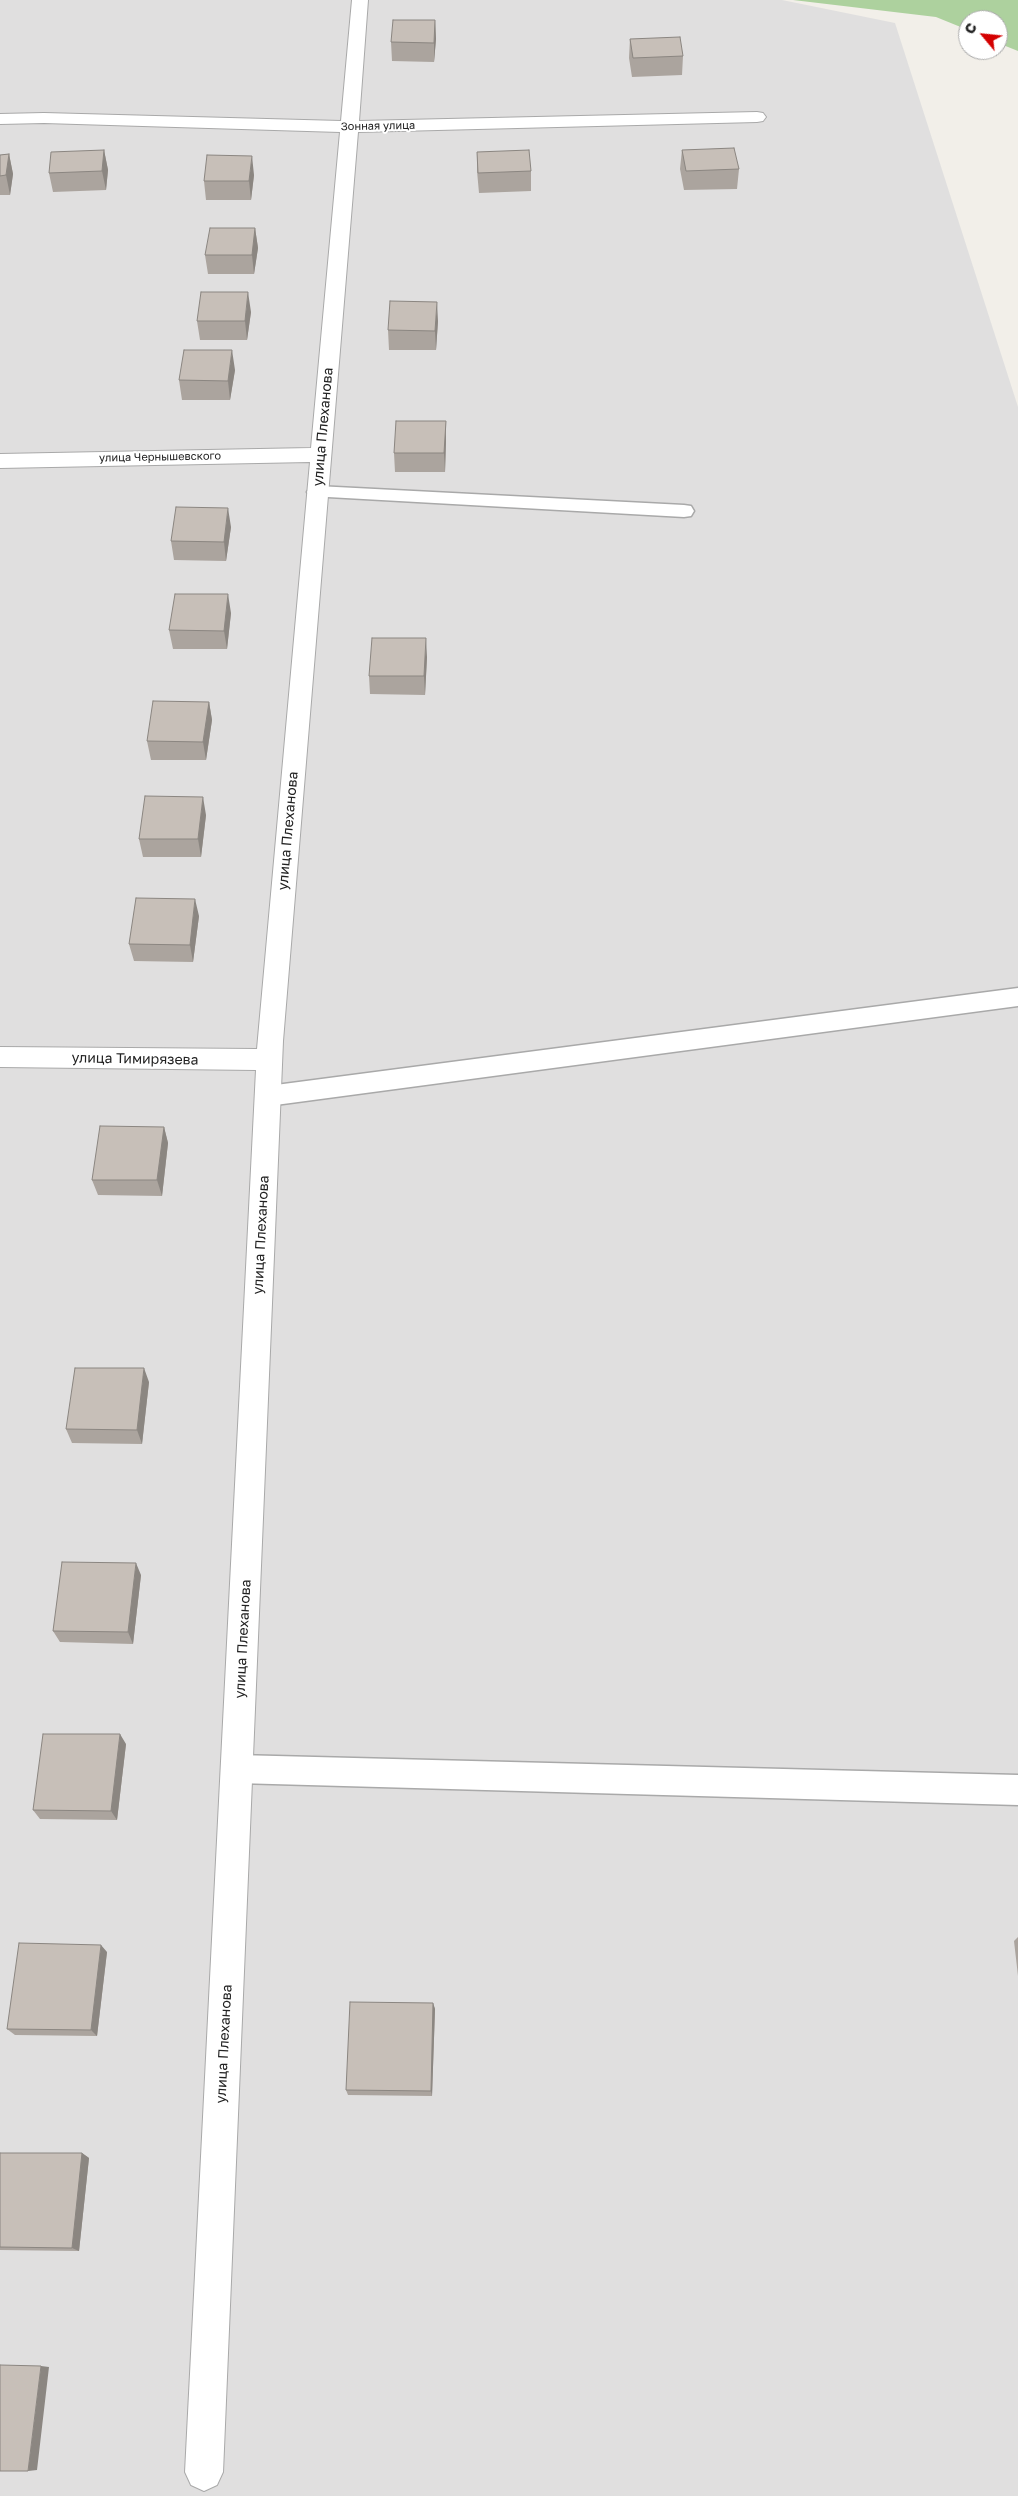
<!DOCTYPE html>
<html>
<head>
<meta charset="utf-8">
<style>
	body { margin:0 }
	#map { position:relative; width:1018px; height:2496px; overflow:hidden; background:#f2efe9; font-family:"Golos Text",sans-serif }
	canvas { display:block }
	.north { position:absolute; left:958px; top:10px; width:50px; height:50px; box-sizing:border-box; background:#fff; border:1px solid #a7a7a7; border-radius:50%; rotate:298deg; font-size:14px; font-weight:700; line-height:20px; text-align:center; color:#222 }
	.north::after { content:''; display:block; margin:auto; width:18px; height:22px; background:#d40000; clip-path:polygon(50% 0,100% 100%,50% 72%,0 100%) }
</style>
</head>
<body>
<div id="map">
<canvas width="1018" height="2496"></canvas>
<div class="north">С</div>
</div>
<script>
const g = document.querySelector('canvas').getContext('2d');
g.lineJoin = 'round';
function fill(path, color) {
  g.fillStyle = color;
  g.fill(path, 'evenodd');
}
function shape(rows) {
  const path = new Path2D();
  for (const r of rows) {
    path.moveTo(r[0], r[1]);
    for (let i = 2; i < r.length; i += 2) path.lineTo(r[i], r[i + 1]);
  }
  return path;
}
function trace(path, color, width, dash) {
  g.strokeStyle = color;
  g.lineWidth = width;
  g.lineCap = dash ? 'butt' : 'round';
  g.setLineDash(dash || []);
  g.stroke(path);
}
function write(font, color, halo, rows, align = 'center') {
  g.font = font + ' "Golos Text",sans-serif';
  g.lineWidth = 4;
  g.setLineDash([]);
  g.textBaseline = 'middle';
  g.strokeStyle = halo;
  g.fillStyle = color;
  for (const [text, x, y, turn = 0] of rows) {
    g.save();
    g.translate(x, y);
    g.rotate((+turn || 0) * Math.PI / 180);
    g.textAlign = isNaN(turn) ? turn : align;
    if (halo) g.strokeText(text, 0, 0);
    g.fillText(text, 0, 0);
    g.restore();
  }
}
const residential = shape([
	[0,0,782,0,895,23,1018,407,1018,2496,0,2496]
]);
const forest = shape([
	[793,0,1018,0,1018,51,998,43,998,20,968,20,968,30,936,17]
]);
const service = shape([
	[317,486,684,505,691,506,694,511,691,516,684,517,310,496,307,492,310,488,317,486],
	[1018,988,1018,1006,268,1106,260,1103,256,1096,260,1089,268,1086,1018,988],
	[237,1755,1018,1775,1018,1805,237,1783,227,1779,222,1769,227,1759,237,1755]
]);
const minor = shape([
	[352,0,368,0,359,121,757,112,763,113,766,117,763,121,757,122,358,132,283,1041,223,2472,217,2485,204,2491,191,2485,185,2472,256,1070,0,1067,0,1047,257,1049,310,462,0,468,0,454,311,448,340,132,44,123,0,124,0,114,44,113,341,121,352,0]
]);
const wall = shape([
	[435,20,436,39,434,62,392,61,391,42],
	[630,39,683,56,682,75,632,77,629,58],
	[104,150,108,170,106,190,53,192,49,173],
	[682,150,739,169,737,189,684,190,680,169],
	[477,152,531,171,531,191,479,193,477,171],
	[9,154,13,174,10,195,0,195,0,155],
	[254,175,251,200,206,200,204,181],
	[255,228,258,248,254,274,208,274,205,255],
	[251,312,247,340,200,340,197,321],
	[438,321,436,350,389,350,388,330],
	[235,370,230,400,182,400,179,380],
	[446,421,446,440,445,472,395,472,394,453],
	[231,527,226,561,174,560,171,541],
	[231,613,227,649,173,649,169,630],
	[427,657,425,695,370,694,369,676],
	[209,702,212,720,206,760,151,760,147,741],
	[206,815,201,857,143,857,139,839],
	[199,916,193,962,134,961,129,944],
	[164,1127,168,1143,162,1196,98,1195,92,1180],
	[149,1382,142,1444,72,1443,66,1429],
	[141,1575,133,1644,60,1642,53,1631],
	[126,1744,117,1820,40,1819,33,1810],
	[1018,1937,1018,1976,1014,1941],
	[107,1952,97,2036,15,2035,7,2029],
	[433,2003,435,2009,432,2096,348,2095,346,2090],
	[0,2153,82,2153,89,2158,79,2251,0,2250]
]);
const shadedWall = shape([
	[435,20,436,39,434,62,434,43],
	[104,150,108,170,106,190,102,171],
	[9,154,13,174,10,195,6,175],
	[252,156,254,175,251,200,249,181],
	[255,228,258,248,254,274,252,255],
	[248,292,251,312,247,340,245,321],
	[437,302,438,321,436,350,435,331],
	[232,350,235,370,230,400,228,381],
	[446,421,446,440,445,472,444,453],
	[228,508,231,527,226,561,224,542],
	[228,594,231,613,227,649,224,631],
	[426,638,427,657,425,695,424,676],
	[209,702,212,720,206,760,203,742],
	[203,797,206,815,201,857,198,839],
	[195,899,199,916,193,962,190,945],
	[164,1127,168,1143,162,1196,157,1180],
	[144,1368,149,1382,142,1444,137,1430],
	[136,1563,141,1575,133,1644,128,1632],
	[120,1734,126,1744,117,1820,111,1811],
	[101,1945,107,1952,97,2036,91,2030],
	[433,2003,435,2009,432,2096,431,2091],
	[82,2153,89,2158,79,2251,72,2248],
	[41,2366,49,2367,37,2470,28,2471]
]);
const building = shape([
	[393,20,435,20,434,43,391,42,393,20],
	[680,37,683,56,633,58,630,39,680,37],
	[734,148,739,169,686,171,682,150,734,148],
	[104,150,102,171,49,173,51,152,104,150],
	[529,150,531,171,478,173,477,152,529,150],
	[9,154,6,175,0,176,0,155,9,154],
	[207,155,252,156,249,181,204,181,207,155],
	[210,228,255,228,252,255,205,255,210,228],
	[201,292,248,292,245,321,197,321,201,292],
	[390,301,437,302,435,331,388,330,390,301],
	[184,350,232,350,228,381,179,380,184,350],
	[396,421,446,421,444,453,394,453,396,421],
	[176,507,228,508,224,542,171,541,176,507],
	[175,594,228,594,224,631,169,630,175,594],
	[372,638,426,638,424,676,369,676,372,638],
	[153,701,209,702,203,742,147,741,153,701],
	[145,796,203,797,198,839,139,839,145,796],
	[136,898,195,899,190,945,129,944,136,898],
	[100,1126,164,1127,157,1180,92,1180,100,1126],
	[75,1368,144,1368,137,1430,66,1429,75,1368],
	[62,1562,136,1563,128,1632,53,1631,62,1562],
	[43,1734,120,1734,111,1811,33,1810,43,1734],
	[19,1943,101,1945,91,2030,7,2029,19,1943],
	[350,2002,433,2003,431,2091,346,2090,350,2002],
	[0,2153,82,2153,72,2248,0,2247,0,2153],
	[0,2365,41,2366,28,2471,0,2471,0,2365]
]);
const farStreetnames = [
	["Зонная улица",378,126,-1],
	["улица Чернышевского",160,457,-1]
];
const streetNames = [
	["улица Плеханова",323,427,-85],
	["улица Плеханова",288,831,-85],
	["улица Тимирязева",135,1059,1],
	["улица Плеханова",261,1235,-87],
	["улица Плеханова",243,1639,-87],
	["улица Плеханова",224,2044,-87]
];
fill(residential, '#e0dfdf');
fill(forest, '#add19e');
trace(service, '#a9a9a9', 3);
trace(minor, '#a9a9a9', 2);
fill(service, '#fff');
fill(minor, '#fff');
fill(wall, '#aba49e');
fill(shadedWall, '#8b8681');
fill(building, '#c7bfb8');
trace(building, '#8b8681', 1);
write('11px', '#222', '#fff', farStreetnames);
write('14px', '#222', '#fff', streetNames);
</script>
</body>
</html>
